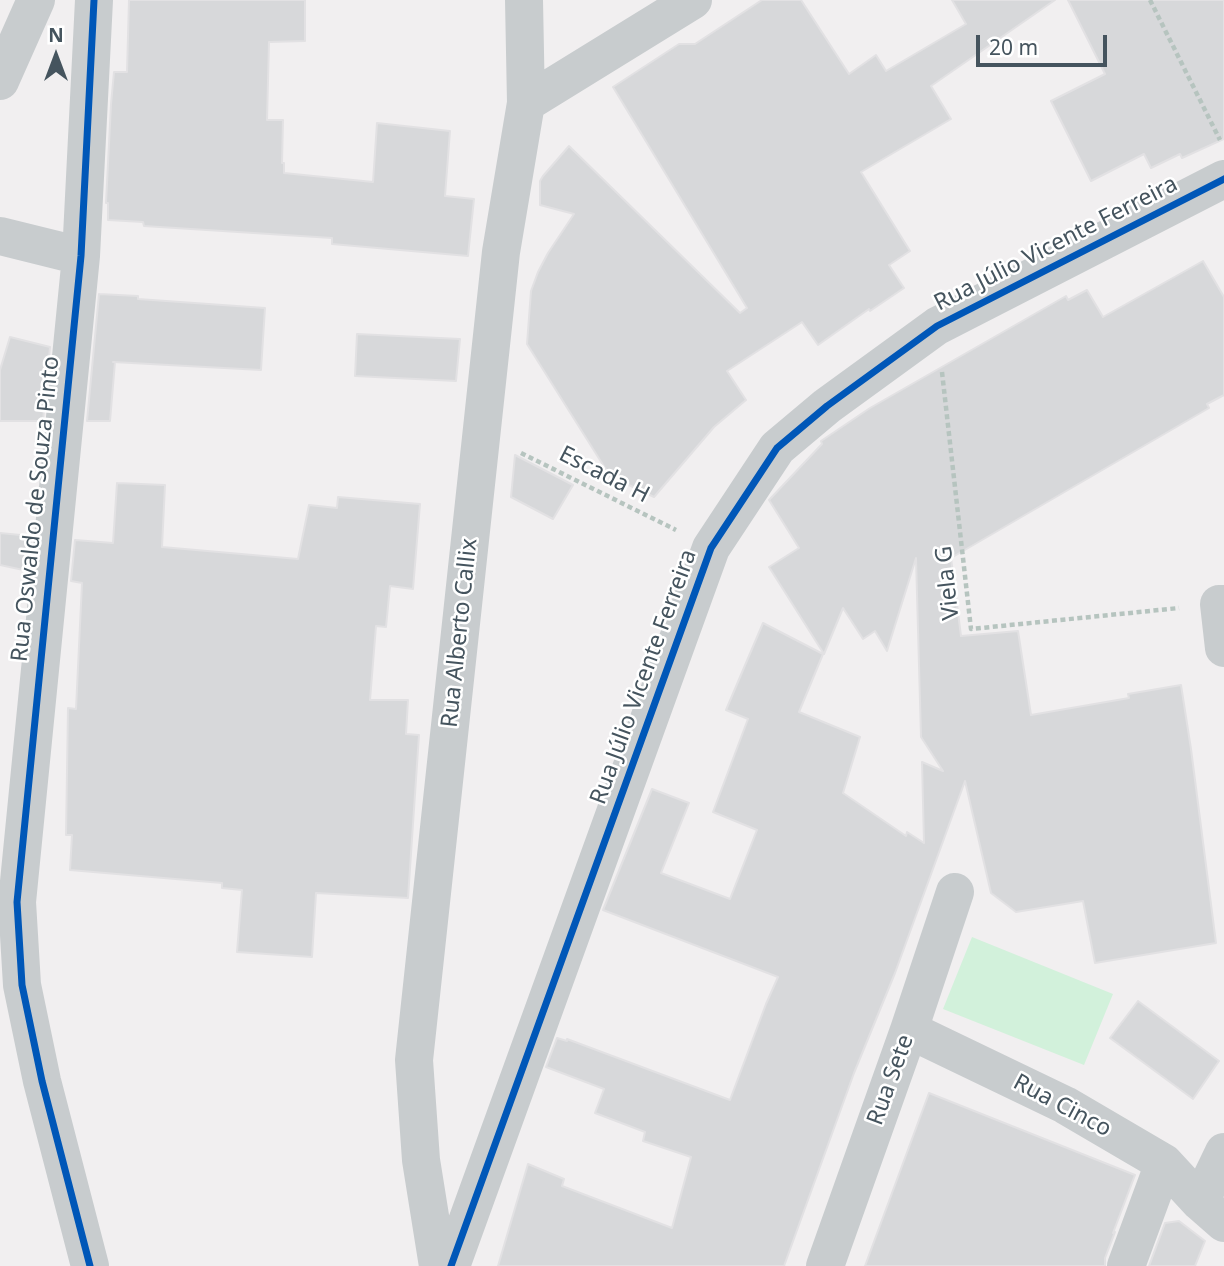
<!DOCTYPE html>
<html>
<head>
<meta charset="utf-8">
<style>
	body { margin:0 }
	#map { position:relative; width:1224px; height:1266px; overflow:hidden; background:#f1eff0; font-family:"Noto Sans",sans-serif }
	canvas { display:block }
	.north { position:absolute; left:21px; top:21px; width:70px; height:70px; -webkit-text-stroke:5px #fff; paint-order:stroke; rotate:0deg; font-size:19px; font-weight:700; line-height:28px; text-align:center; color:#45545e }
	.north::after { content:''; display:block; margin:auto; width:24px; height:32px; background:#45545e; clip-path:polygon(50% 0,100% 100%,50% 72%,0 100%) }
	.scale { position:absolute; left:976px; top:35px; width:131px; height:32px; box-sizing:border-box; border:4px solid #45545e; border-top:0; padding-left:9px; font-size:21px; line-height:24px; white-space:nowrap; color:#45545e; -webkit-text-stroke:5px #fff; paint-order:stroke }
</style>
</head>
<body>
<div id="map">
<canvas width="1224" height="1266"></canvas>
<div class="north">N</div>
<div class="scale">20 m</div>
</div>
<script>
const g = document.querySelector('canvas').getContext('2d');
g.lineJoin = 'round';
function fill(path, color) {
  g.fillStyle = color;
  g.fill(path, 'evenodd');
}
function shape(rows) {
  const path = new Path2D();
  for (const r of rows) {
    path.moveTo(r[0], r[1]);
    for (let i = 2; i < r.length; i += 2) path.lineTo(r[i], r[i + 1]);
  }
  return path;
}
function trace(path, color, width, dash) {
  g.strokeStyle = color;
  g.lineWidth = width;
  g.lineCap = dash ? 'butt' : 'round';
  g.setLineDash(dash || []);
  g.stroke(path);
}
function write(font, color, halo, rows, align = 'center') {
  g.font = font + ' "Noto Sans",sans-serif';
  g.lineWidth = 5;
  g.setLineDash([]);
  g.textBaseline = 'middle';
  g.strokeStyle = halo;
  g.fillStyle = color;
  for (const [text, x, y, turn = 0] of rows) {
    g.save();
    g.translate(x, y);
    g.rotate((+turn || 0) * Math.PI / 180);
    g.textAlign = isNaN(turn) ? turn : align;
    if (halo) g.strokeText(text, 0, 0);
    g.fillText(text, 0, 0);
    g.restore();
  }
}
const green = shape([
	[972,937,1113,994,1084,1065,943,1009]
]);
const building = shape([
	[129,0,305,0,305,41,269,42,267,120,283,120,282,163,284,163,284,173,373,182,377,123,450,131,445,196,474,199,468,256,332,244,332,238,144,226,143,222,108,220,108,203,106,203,111,104,114,72,127,72,129,0],
	[762,0,801,0,849,74,876,55,886,71,966,24,952,0,1055,0,931,86,951,119,861,172,910,251,889,265,904,288,870,311,869,309,818,345,802,322,727,371,746,400,714,427,654,497,610,476,527,344,531,291,538,272,548,253,574,214,540,205,540,181,543,176,569,146,740,313,747,308,613,87,679,44,695,44,762,0],
	[1068,0,1224,0,1224,139,1182,158,1180,154,1151,168,1144,154,1091,181,1051,101,1105,74,1068,0],
	[1203,261,1224,297,1224,395,1207,404,1209,408,951,558,961,636,1018,631,1031,715,1129,698,1128,694,1181,685,1191,749,1216,943,1095,963,1083,901,1016,912,991,893,965,781,895,973,854,1073,784,1266,498,1266,528,1164,564,1179,562,1186,672,1228,691,1157,643,1141,645,1132,595,1113,604,1089,546,1067,557,1038,567,1041,567,1039,730,1100,766,1004,778,977,603,910,652,789,689,803,661,873,730,899,757,830,713,812,748,719,726,710,763,623,823,654,799,712,860,737,843,793,906,836,907,832,924,843,922,762,943,771,921,737,916,558,887,651,875,631,863,639,843,608,824,654,769,567,799,548,769,500,822,444,821,441,870,408,1066,296,1068,300,1087,290,1103,317,1203,261],
	[99,294,138,296,138,299,265,308,261,370,113,362,115,362,110,421,87,421,99,294],
	[357,334,460,339,456,381,355,376,357,334],
	[10,337,50,347,43,421,0,421,0,370,10,337],
	[515,455,573,485,553,519,511,497,515,455],
	[117,483,165,485,162,547,298,559,309,505,337,508,338,497,420,504,413,589,390,586,386,627,376,626,370,700,408,700,406,734,419,735,408,898,316,893,312,957,237,952,242,890,222,888,222,883,70,870,72,835,66,835,68,708,76,709,82,583,71,581,75,540,113,543,117,483],
	[0,533,31,536,28,571,0,565,0,533],
	[1138,1001,1219,1061,1193,1099,1110,1038,1138,1001],
	[929,1093,1135,1175,1113,1233,1115,1232,1105,1258,1105,1266,865,1266,929,1093],
	[1179,1221,1205,1241,1195,1266,1149,1266,1165,1223,1179,1221]
]);
const path = shape([
	[1150,0,1220,140],
	[942,372,971,629,1179,608],
	[521,453,676,530]
]);
const minor = shape([
	[0,81,36,0],
	[526,103,693,0],
	[0,236,81,256],
	[1224,604,1219,604,1224,648],
	[909,1030,1065,1105,1164,1163,1200,1202,1224,1223],
	[1200,1202,1224,1152],
	[90,1266,42,1081,22,985,17,902,81,256,94,0],
	[438,1266,421,1160,414,1060,501,252,526,103,524,0],
	[451,1266,711,548,777,448,827,406,937,326,1224,179],
	[825,1266,909,1030,955,892],
	[1126,1266,1164,1163]
]);
const cycleway = shape([
	[90,1266,42,1081,22,985,17,902,81,256,94,0],
	[451,1266,711,548,777,448,827,406,937,326,1224,179]
]);
const streetNames = [
	["Rua Júlio Vicente Ferreira",1056,244,-27],
	["Escada H",604,475,27],
	["Rua Oswaldo de Souza Pinto",36,509,-84],
	["Viela G",948,583,-96],
	["Rua Alberto Callix",460,633,-84],
	["Rua Júlio Vicente Ferreira",644,677,-70],
	["Rua Sete",891,1080,-70],
	["Rua Cinco",1062,1106,28]
];
fill(green, '#d2f1db');
fill(building, '#d7d8da');
trace(building, '#e2e1e3', 2);
trace(path, '#b6c4bf', 4.5, [5, 3.5]);
trace(minor, '#c8ccce', 38);
trace(cycleway, '#0057b8', 7);
write('23px', '#45545e', '#fff', streetNames);
</script>
</body>
</html>
